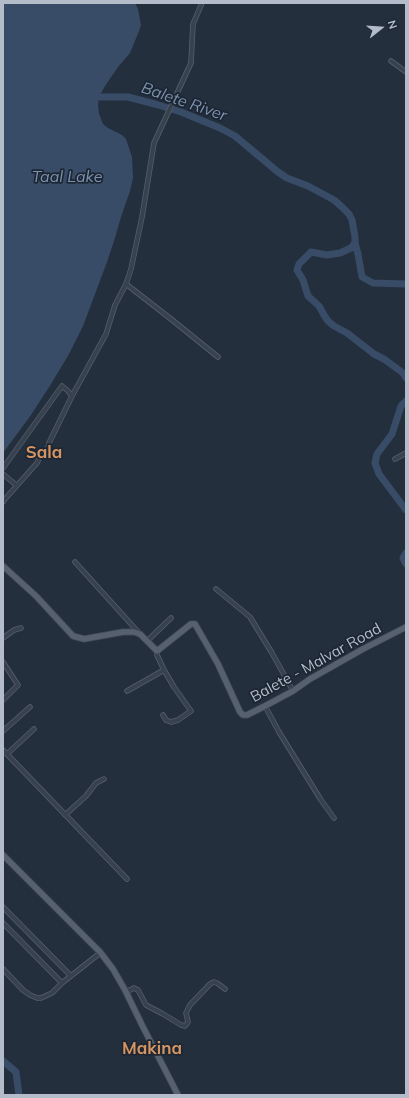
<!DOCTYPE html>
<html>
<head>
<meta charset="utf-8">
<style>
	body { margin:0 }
	#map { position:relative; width:409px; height:1098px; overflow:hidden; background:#242f3e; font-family:Mulish,sans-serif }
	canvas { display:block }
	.frame { position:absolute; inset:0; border:4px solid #b4bcc9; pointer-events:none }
	.north { position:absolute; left:361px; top:8px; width:40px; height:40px; -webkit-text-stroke:3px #1d2633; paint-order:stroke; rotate:73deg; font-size:11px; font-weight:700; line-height:16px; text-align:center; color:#b4bcc9 }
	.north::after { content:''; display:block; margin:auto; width:14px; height:18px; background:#b4bcc9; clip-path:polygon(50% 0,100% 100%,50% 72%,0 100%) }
</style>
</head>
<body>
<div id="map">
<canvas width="409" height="1098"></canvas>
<div class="frame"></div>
<div class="north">N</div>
</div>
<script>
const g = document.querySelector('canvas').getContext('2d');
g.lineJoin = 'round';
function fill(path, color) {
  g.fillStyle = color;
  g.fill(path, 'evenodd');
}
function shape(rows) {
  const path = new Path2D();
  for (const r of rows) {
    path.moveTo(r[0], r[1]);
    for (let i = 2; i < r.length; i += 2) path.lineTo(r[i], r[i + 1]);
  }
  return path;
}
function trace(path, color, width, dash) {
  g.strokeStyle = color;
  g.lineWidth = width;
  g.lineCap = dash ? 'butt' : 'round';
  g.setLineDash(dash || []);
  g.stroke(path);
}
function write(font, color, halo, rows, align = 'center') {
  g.font = font + ' Mulish,sans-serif';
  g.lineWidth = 3.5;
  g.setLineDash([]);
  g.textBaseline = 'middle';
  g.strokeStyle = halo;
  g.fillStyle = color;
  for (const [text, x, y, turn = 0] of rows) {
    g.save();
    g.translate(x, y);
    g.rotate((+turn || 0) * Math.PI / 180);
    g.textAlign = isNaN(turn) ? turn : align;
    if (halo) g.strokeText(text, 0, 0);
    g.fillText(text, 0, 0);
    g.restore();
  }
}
const water = shape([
	[3,3,135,3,138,9,141,25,139,31,130,53,118,67,105,86,99,97,98,105,99,114,103,124,108,128,122,135,126,139,132,157,133,178,130,191,121,217,114,241,107,262,83,326,69,354,51,384,31,415,3,453]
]);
const river = shape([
	[99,97,128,97,155,104,181,112,220,128,235,136,278,172,287,178,308,186,334,200,342,207,349,214,352,220,355,237,355,243,358,254,362,277,373,283,406,284],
	[355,243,351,248,340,253,327,255,311,252,299,264,297,270,303,280,308,296,319,306,324,315,328,321,334,326,347,333,374,354,384,359,403,373,406,378],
	[406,401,401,406,392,434,377,454,375,463,379,474,406,510],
	[406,553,403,558,406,564],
	[3,1061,16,1072,19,1095]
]);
const minorTunnel = shape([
	[39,459,49,443]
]);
const minor = shape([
	[391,61,406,72],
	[126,284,171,319,218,357],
	[49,443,72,396,106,334,115,305,126,284,131,269,142,217,154,143,191,63,193,24,202,3],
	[395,459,406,453],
	[3,468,62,386,68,391,72,396],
	[3,474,16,485],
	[3,502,5,499,37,463,39,459],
	[75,562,140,634],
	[216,589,250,617,272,653,293,691],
	[3,638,14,630,21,628],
	[147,641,171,618],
	[3,662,18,685,3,700],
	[127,691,164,670,157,655,157,651],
	[265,706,279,732,321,800,334,818],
	[163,715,166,720,171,722,178,720,191,711,174,687,164,670],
	[3,731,30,707],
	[3,750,127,879],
	[7,754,34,729],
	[65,815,86,796,96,783,104,779],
	[3,907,71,976],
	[3,923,62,983],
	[3,969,23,990,30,995,37,998,41,998,52,993,62,983,100,953],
	[126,992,134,988,138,990,146,1005,163,1014,181,1025,185,1026,188,1022,186,1013,190,1005,210,984,214,982,217,983,225,989]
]);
const major = shape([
	[3,566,36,596,73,636,84,639,123,632,134,632,140,634,157,651,191,624,195,624,218,664,240,712,243,715,247,715,265,706,293,691,310,679,363,649,406,627],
	[3,855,100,952,113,969,125,990,142,1025,178,1095]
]);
const streetNames = [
	["Balete - Malvar Road",316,663,-29]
];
const waterNames = [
	["Balete River",184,102,19],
	["Taal Lake",67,177]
];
const quarterNames = [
	["Sala",44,453],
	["Makina",152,1049]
];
fill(water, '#394c67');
trace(river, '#394c67', 7);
trace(minorTunnel, '#3a4453', 4, [4, 2]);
trace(minor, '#565f6c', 5.5);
trace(major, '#414a57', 7);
trace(minor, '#38414e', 4);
trace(major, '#56606e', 5.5);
write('15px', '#b4bcc9', '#1d2633', streetNames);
write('italic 16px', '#7c92b1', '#1d2633', waterNames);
write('bold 17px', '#d59563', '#1d2633', quarterNames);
</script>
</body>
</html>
